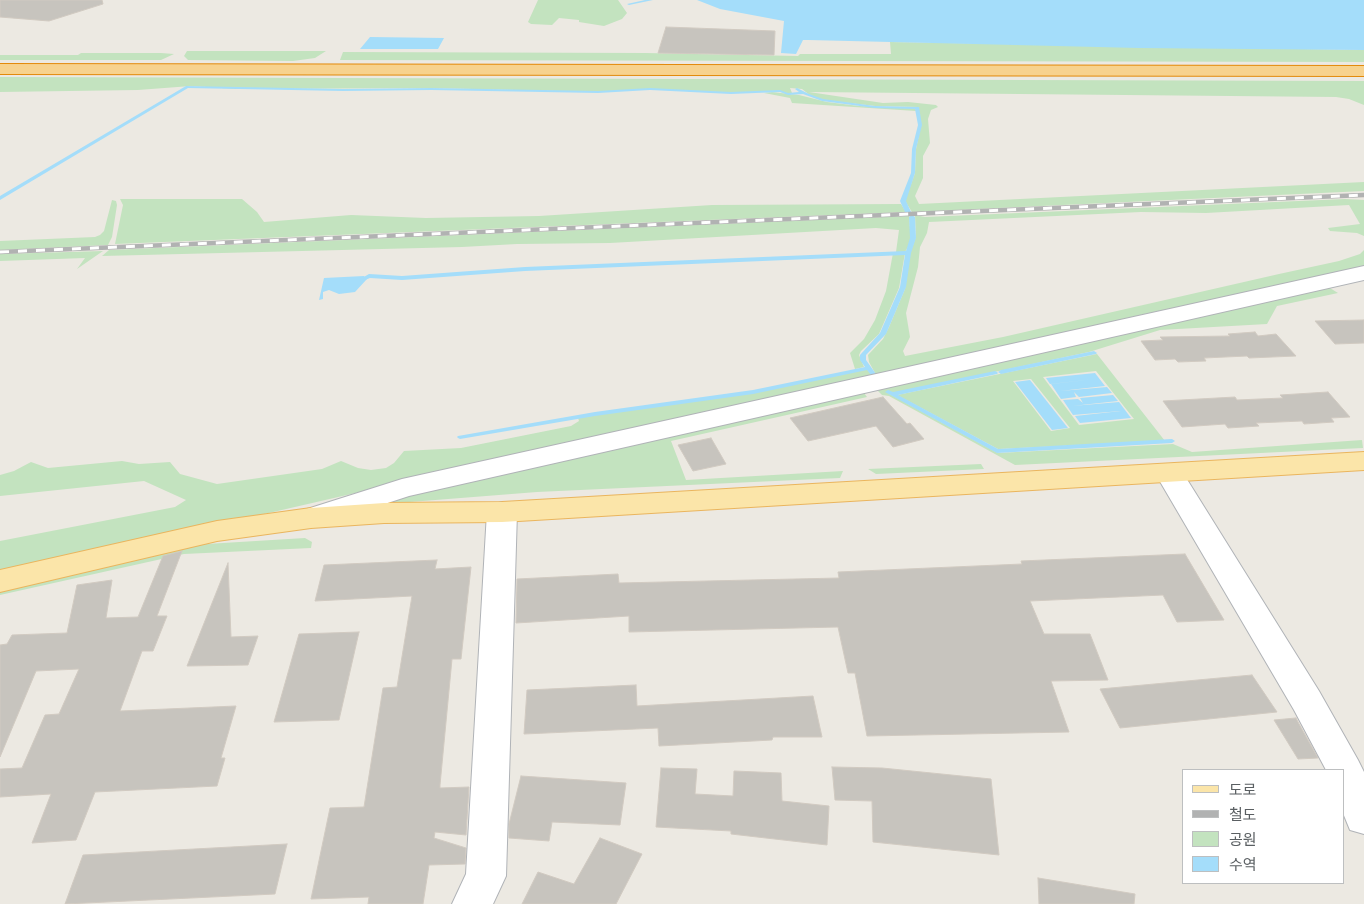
<!DOCTYPE html>
<html>
<head>
<meta charset="utf-8">
<style>
	body { margin:0 }
	#map { position:relative; width:1364px; height:904px; overflow:hidden; background:#ece9e2; font-family:Karla,"Noto Sans KR",sans-serif }
	canvas { display:block }
	.legend { position:absolute; left:1182px; top:769px; width:162px; height:115px; box-sizing:border-box; background:#fff; border:1px solid #bdbfc0; margin:0; padding:6px 9px; list-style:none; font-size:15px; color:#5a5f62 }
	.legend li { display:flex; align-items:center; gap:10px; height:25px }
	.legend b { width:25px; border:1px solid #bdbfc0 }
</style>
</head>
<body>
<div id="map">
<canvas width="1364" height="904"></canvas>
<ul class="legend">
<li><b style="height:6px;background:#fbe5a9"></b>도로</li>
<li><b style="height:6px;background:#b1b2b2"></b>철도</li>
<li><b style="height:14px;background:#c3e3bf"></b>공원</li>
<li><b style="height:14px;background:#a4ddfa"></b>수역</li>
</ul>
</div>
<script>
const g = document.querySelector('canvas').getContext('2d');
g.lineJoin = 'round';
function fill(path, color) {
  g.fillStyle = color;
  g.fill(path, 'evenodd');
}
function shape(rows) {
  const path = new Path2D();
  for (const r of rows) {
    path.moveTo(r[0], r[1]);
    for (let i = 2; i < r.length; i += 2) path.lineTo(r[i], r[i + 1]);
  }
  return path;
}
function trace(path, color, width, dash) {
  g.strokeStyle = color;
  g.lineWidth = width;
  g.lineCap = dash ? 'butt' : 'round';
  g.setLineDash(dash || []);
  g.stroke(path);
}
const green = shape([
	[538,0,618,0,627,13,622,19,604,26,579,22,579,20,559,18,552,25,531,24,528,22],
	[890,42,1364,50,1364,62,340,60,343,52,645,53,798,56,800,54,891,54],
	[187,51,326,51,315,58,293,61,188,60,184,56],
	[81,53,161,53,174,54,161,60,0,60,0,55,78,55],
	[0,77,1364,81,1364,105,1349,99,1336,97,809,92,883,103,908,102,936,105,938,107,931,110,928,119,930,143,923,156,923,178,915,196,919,204,1364,182,1364,191,912,212,905,201,915,173,916,149,921,125,918,107,875,106,823,100,811,96,802,89,790,88,792,93,788,94,780,91,731,93,651,89,598,92,431,88,236,89,191,86,138,90,0,92],
	[772,92,799,95,827,102,859,106,915,108,916,111,792,103,790,98,764,93],
	[120,199,242,199,257,212,264,222,351,215,426,218,539,216,712,205,901,204,906,212,115,244,123,205],
	[1345,199,1364,200,1364,236,1357,233,1330,231,1328,228,1360,224,1349,205,1206,213,1141,212,929,222,927,233,920,247,918,267,906,313,910,337,903,351,905,356,1003,337,1279,274,1339,261,1360,254,1364,250,1364,268,1154,312,490,462,0,575,0,541,175,507,186,500,144,481,0,496,0,475,14,471,31,462,48,468,122,461,139,464,170,462,180,474,217,484,322,469,341,461,358,468,371,470,386,468,394,463,404,451,461,448,571,426,579,421,578,418,595,414,753,393,867,369,871,374,873,374,875,373,869,362,868,355,883,339,889,327,905,289,910,253,916,237,915,215,925,217],
	[112,200,116,201,117,205,112,237,108,245,0,250,0,241,95,237,100,235,104,231],
	[909,216,911,242,905,252,896,252,899,230,876,228,610,243,517,244,462,247,102,256,109,250],
	[103,251,77,269,85,258,0,261,0,254],
	[893,253,905,253,899,288,879,334,861,351,859,355,864,367,855,369,850,353,864,339,875,320,886,291],
	[1325,285,1338,293,1277,306,1267,324,1160,330,1089,352,890,394,998,453,1173,444,1192,452,1362,440,1363,448,1015,465,889,396,882,395,878,391,879,388],
	[1097,354,1165,441,998,449,897,395],
	[1096,371,1134,419,1079,425,1043,377],
	[1031,379,1070,428,1051,431,1013,381],
	[864,393,867,397,671,441,686,480,843,471,840,478,537,492,410,502,376,503],
	[981,464,984,469,876,474,868,469],
	[305,538,312,542,311,548,184,554,0,595,0,589,190,545]
]);
const water = shape([
	[697,0,1364,0,1364,50,1139,48,808,40,803,40,796,54,781,53,784,21,720,9],
	[370,37,444,38,438,49,360,49],
	[364,276,367,279,355,292,339,294,329,290,323,292,323,299,319,300,324,278],
	[1095,373,1105,386,1060,391,1107,387,1112,393,1079,397,1074,392,1076,397,1061,399,1051,384,1096,379,1050,384,1046,378],
	[1030,380,1068,428,1052,430,1015,382],
	[1113,395,1118,401,1072,406,1119,402,1131,418,1080,423,1075,416,1121,411,1073,415,1063,400,1078,399,1083,403,1080,398]
]);
const stream = shape([
	[645,0,653,0,629,5,627,4,645,0],
	[186,86,343,89,431,88,598,91,650,88,731,92,780,90,788,93,799,92,795,89,797,88,809,94,823,99,875,106,919,107,922,125,916,149,915,173,906,201,911,212,908,214,905,212,900,201,911,173,912,149,918,125,915,109,875,108,822,101,803,94,788,95,780,92,731,94,650,90,598,93,431,90,343,91,188,88,0,200,0,196,186,86],
	[912,215,915,217,916,238,911,253,906,287,886,334,866,355,866,360,876,374,875,375,871,375,867,370,753,394,595,416,460,439,458,438,457,437,458,436,595,412,753,390,865,367,860,360,860,355,880,333,900,287,905,255,525,271,402,280,370,278,365,280,362,278,369,274,402,276,525,267,906,251,910,238,909,217,912,215],
	[1094,351,1097,353,1096,354,1001,374,998,372,1001,370,1094,351],
	[995,371,997,372,998,373,997,374,898,395,998,449,1172,439,1175,441,1172,443,997,453,885,392,888,390,893,392,995,371]
]);
const building = shape([
	[0,0,102,0,103,4,49,21,0,17,0,0],
	[666,27,775,31,774,55,658,53,666,27],
	[1364,320,1364,343,1335,344,1315,321,1364,320],
	[1255,332,1258,336,1276,334,1296,356,1249,358,1247,356,1204,358,1206,361,1178,362,1175,359,1155,360,1141,341,1163,340,1160,337,1230,336,1228,334,1255,332],
	[1328,392,1350,417,1331,418,1334,422,1304,424,1302,421,1256,423,1259,426,1228,428,1225,424,1182,427,1163,401,1235,397,1237,400,1283,398,1280,395,1328,392],
	[883,397,907,424,910,423,924,439,893,447,876,426,808,441,790,418,883,397],
	[711,438,726,464,693,471,678,445,711,438],
	[182,551,157,616,167,616,153,651,142,651,120,711,236,706,221,758,225,758,217,786,95,792,76,840,32,843,51,794,0,797,0,769,22,768,45,715,59,714,79,669,36,671,0,757,0,645,7,644,12,635,67,633,77,585,112,580,106,618,138,617,163,556,182,551],
	[1185,554,1224,620,1177,622,1163,595,1030,601,1044,634,1090,634,1108,680,1051,681,1069,732,867,736,855,673,848,673,838,627,629,632,629,616,516,623,517,579,618,574,619,583,839,578,838,572,1022,564,1021,561,1185,554],
	[437,560,435,569,471,567,461,659,452,659,440,785,440,788,469,787,466,835,435,832,434,838,466,848,465,864,429,865,423,904,368,904,369,897,311,899,330,808,364,807,383,688,397,687,412,596,315,601,324,565,437,560],
	[228,563,231,637,258,636,248,665,187,666,228,563],
	[359,632,339,720,274,722,299,634,359,632],
	[1252,675,1277,712,1120,728,1100,689,1252,675],
	[636,685,637,706,813,696,822,737,773,737,772,740,659,746,658,728,524,734,527,690,636,685],
	[1296,718,1298,722,1318,758,1298,759,1274,720,1296,718],
	[832,767,882,768,991,779,999,855,873,842,872,801,835,800,832,767],
	[661,768,697,769,695,794,733,796,734,771,781,773,782,801,829,806,827,845,731,834,731,831,656,827,661,768],
	[521,776,626,783,620,825,552,822,549,841,509,838,509,824,521,776],
	[600,838,642,854,616,904,522,904,538,872,574,884,600,838],
	[287,844,275,894,65,904,83,855,287,844],
	[1038,878,1135,894,1134,904,1039,904,1038,878]
]);
const minor = shape([
	[1364,266,1364,280,409,496,314,527,304,524,299,517,304,510,402,479,1364,266],
	[1169,464,1179,467,1183,473,1319,691,1358,760,1364,772,1364,834,1350,830,1343,813,1343,770,1326,770,1294,710,1155,473,1159,467,1169,464],
	[502,502,512,505,517,512,506,876,493,904,452,904,466,874,487,512,492,505,502,502]
]);
const major = shape([
	[1364,452,1364,470,502,522,384,523,311,528,217,541,0,592,0,570,217,521,311,508,384,503,502,502,1364,452]
]);
const highway = shape([
	[0,64,1364,66,1364,76,0,74,0,64]
]);
const rail = shape([
	[0,252,1364,195]
]);
fill(green, '#c3e3bf');
fill(water, '#a4ddfa');
fill(stream, '#a4ddfa');
fill(building, '#c7c4be');
trace(building, '#d1cac1', 1);
trace(minor, '#b0b3b7', 2);
trace(major, '#eab55e', 2);
trace(highway, '#e38a0b', 2);
fill(minor, '#fff');
fill(major, '#fbe5a9');
fill(highway, '#f7d28e');
trace(rail, '#b1b2b2', 4.5);
trace(rail, '#fff', 3, [9]);
</script>
</body>
</html>
